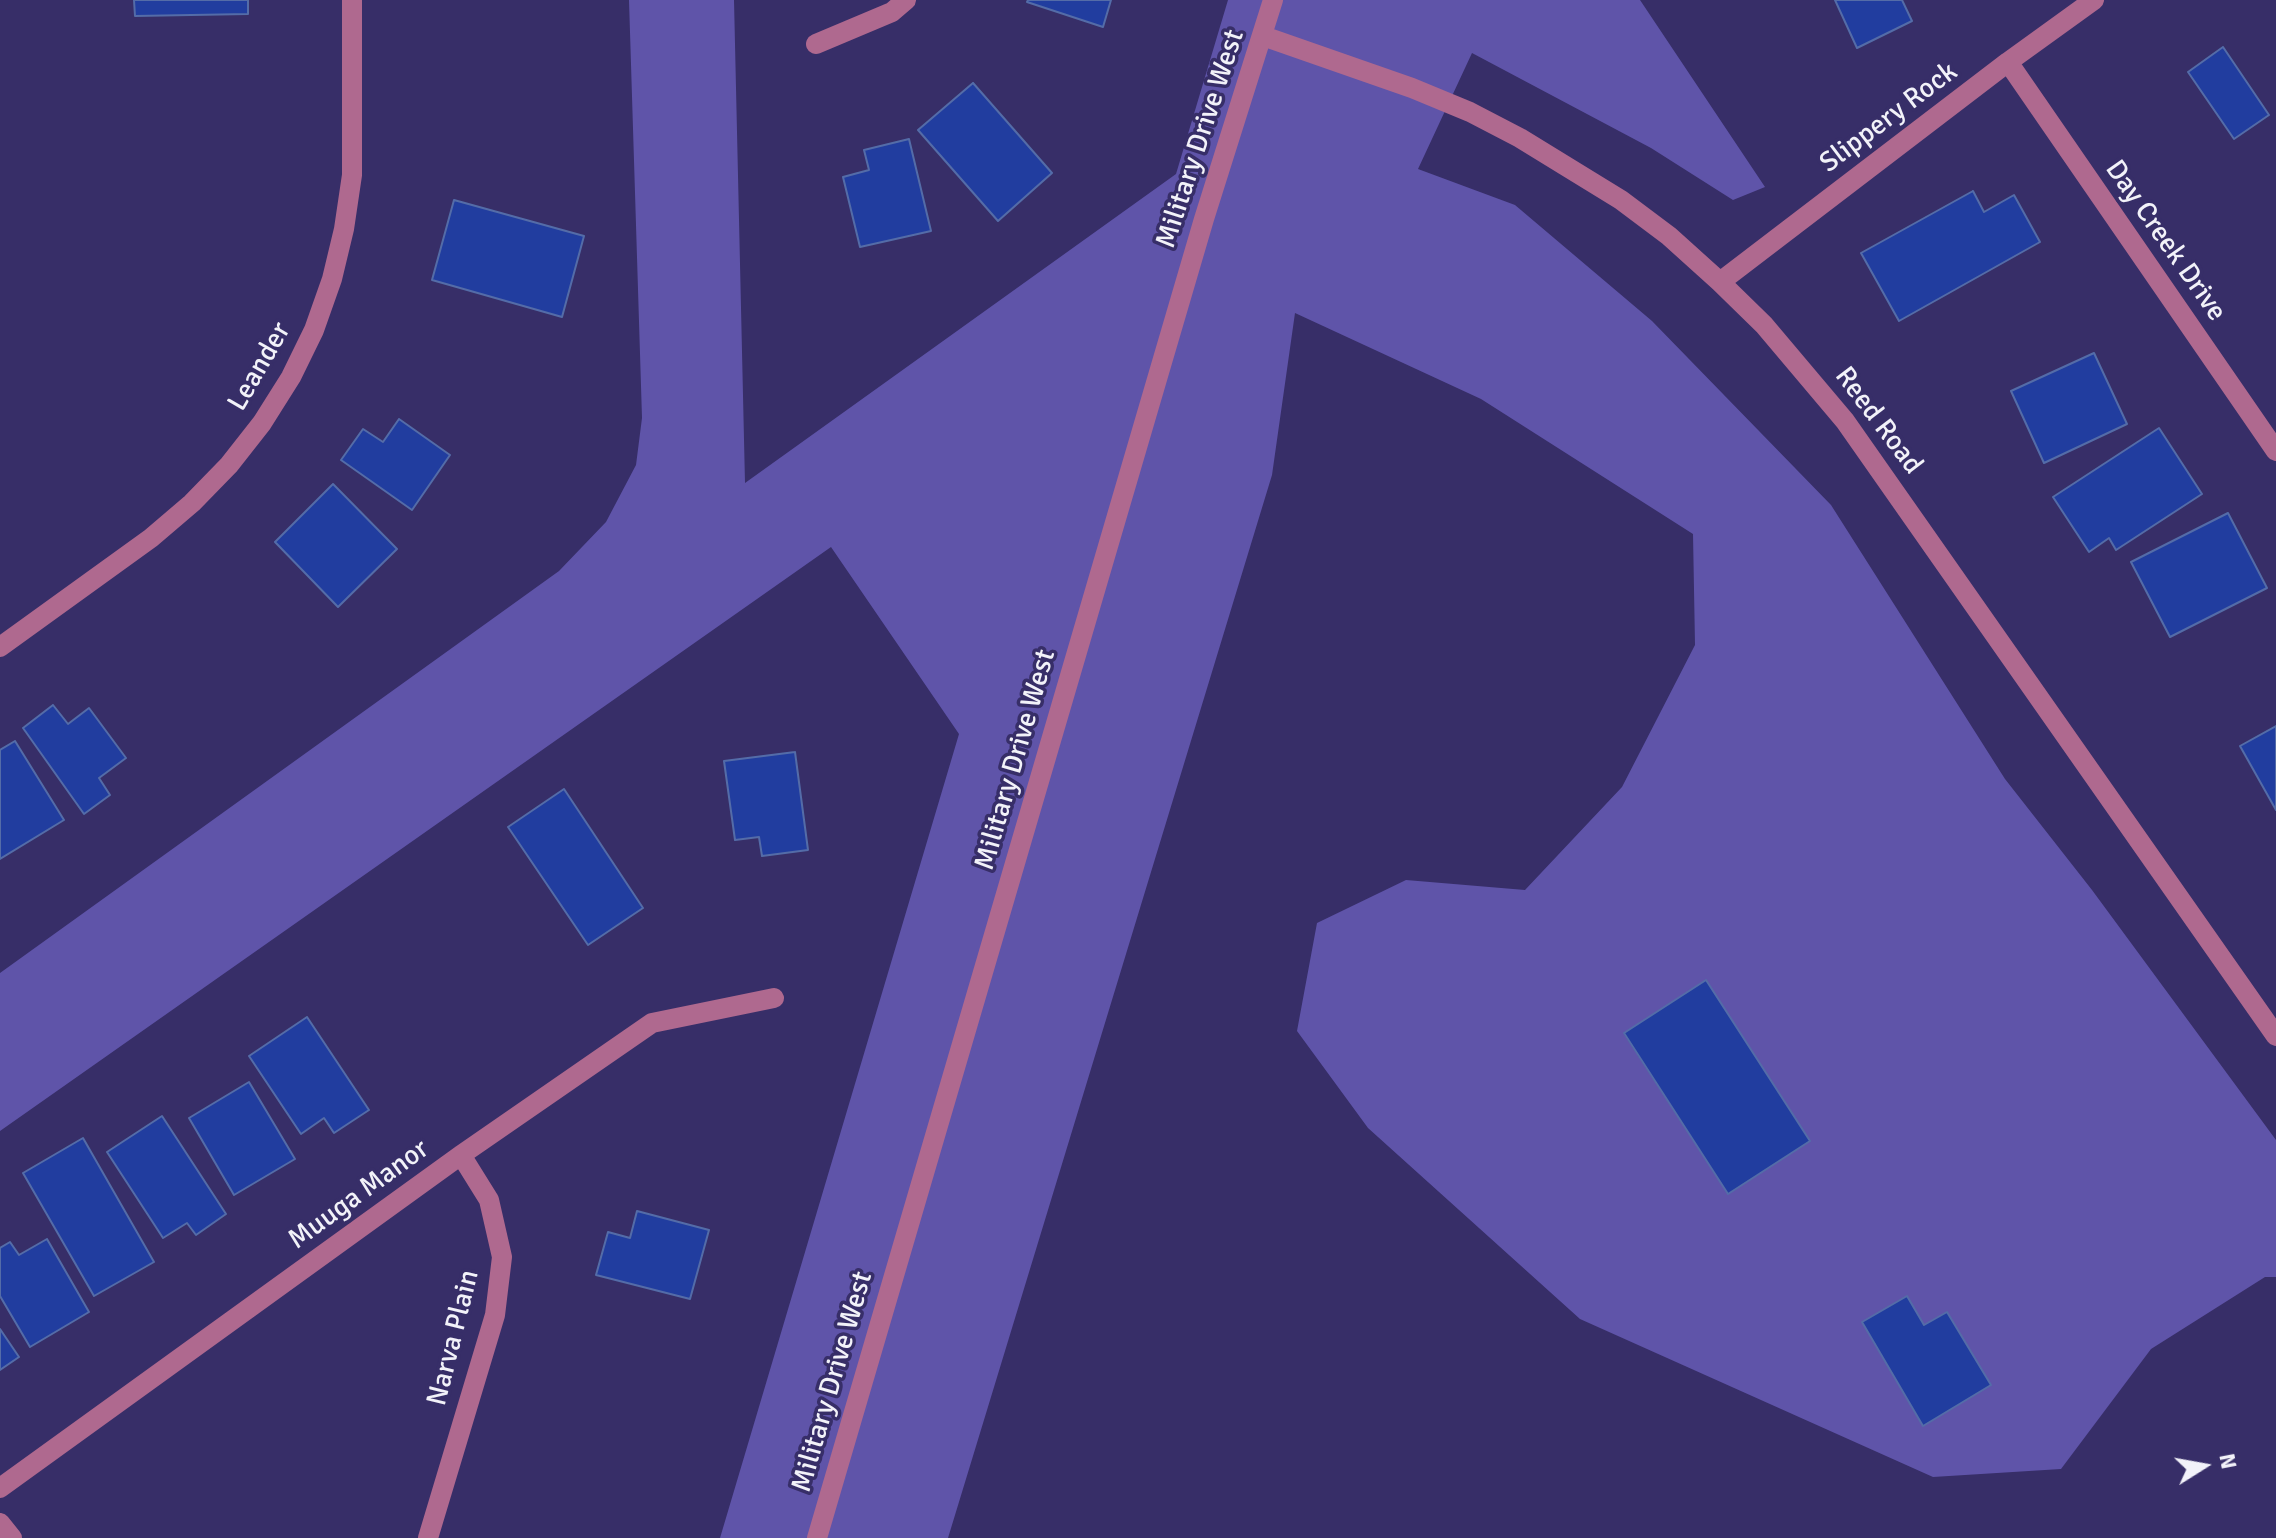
<!DOCTYPE html>
<html>
<head>
<meta charset="utf-8">
<style>
	body { margin:0 }
	#map { position:relative; width:2276px; height:1538px; overflow:hidden; background:#372e68; font-family:Signika,sans-serif }
	canvas { display:block }
	.north { position:absolute; left:2164px; top:1426px; width:80px; height:80px; -webkit-text-stroke:6px #372e68; paint-order:stroke; rotate:79deg; font-size:22px; font-weight:700; line-height:32px; text-align:center; color:#f2f2f9 }
	.north::after { content:''; display:block; margin:auto; width:28px; height:36px; background:#f2f2f9; clip-path:polygon(50% 0,100% 100%,50% 72%,0 100%) }
</style>
</head>
<body>
<div id="map">
<canvas width="2276" height="1538"></canvas>
<div class="north">N</div>
</div>
<script>
const g = document.querySelector('canvas').getContext('2d');
g.lineJoin = 'round';
function fill(path, color) {
  g.fillStyle = color;
  g.fill(path, 'evenodd');
}
function shape(rows) {
  const path = new Path2D();
  for (const r of rows) {
    path.moveTo(r[0], r[1]);
    for (let i = 2; i < r.length; i += 2) path.lineTo(r[i], r[i + 1]);
  }
  return path;
}
function trace(path, color, width, dash) {
  g.strokeStyle = color;
  g.lineWidth = width;
  g.lineCap = dash ? 'butt' : 'round';
  g.setLineDash(dash || []);
  g.stroke(path);
}
function write(font, color, halo, rows, align = 'center') {
  g.font = font + ' Signika,sans-serif';
  g.lineWidth = 7;
  g.setLineDash([]);
  g.textBaseline = 'middle';
  g.strokeStyle = halo;
  g.fillStyle = color;
  for (const [text, x, y, turn = 0] of rows) {
    g.save();
    g.translate(x, y);
    g.rotate((+turn || 0) * Math.PI / 180);
    g.textAlign = isNaN(turn) ? turn : align;
    if (halo) g.strokeText(text, 0, 0);
    g.fillText(text, 0, 0);
    g.restore();
  }
}
const green = shape([
	[629,0,734,0,745,483,1176,174,1228,0,1640,0,1765,187,1733,200,1651,148,1472,53,1418,169,1515,205,1652,321,1831,505,2005,779,2092,890,2276,1140,2276,1277,2265,1277,2151,1349,2061,1469,1933,1477,1580,1319,1368,1128,1297,1031,1317,923,1406,880,1525,890,1622,787,1695,645,1693,534,1481,399,1295,313,1272,475,948,1538,720,1538,959,734,831,547,0,1131,0,973,559,571,606,522,636,465,642,418],
	[1706,981,1728,1194,1624,1034],
	[1907,1296,1924,1325,1947,1312,1923,1425,1862,1322]
]);
const building = shape([
	[134,0,248,0,248,14,135,16,134,0],
	[1028,0,1111,0,1103,27,1027,2,1028,0],
	[1835,0,1902,0,1912,21,1857,48,1835,0],
	[2223,47,2269,115,2234,139,2188,72,2223,47],
	[973,83,1052,173,998,221,918,130,973,83],
	[909,139,931,231,860,247,843,177,869,170,864,150,909,139],
	[1973,191,1984,212,2014,195,2040,242,1899,321,1861,253,1973,191],
	[454,200,584,236,562,317,432,280,454,200],
	[2094,353,2127,424,2044,463,2011,391,2094,353],
	[399,419,450,455,412,510,341,460,363,429,383,442,399,419],
	[2159,428,2202,494,2116,550,2109,538,2089,552,2053,497,2159,428],
	[333,484,397,549,338,607,275,542,333,484],
	[2228,513,2267,588,2170,637,2131,562,2228,513],
	[53,705,68,724,89,708,126,758,99,778,110,795,84,814,23,728,53,705],
	[2276,726,2276,810,2240,746,2276,726],
	[15,741,64,820,0,859,0,750,15,741],
	[795,752,808,850,762,856,759,837,735,840,724,761,795,752],
	[564,789,643,908,588,945,508,827,564,789],
	[1706,980,1810,1141,1728,1194,1624,1033,1706,980],
	[307,1017,369,1110,334,1133,324,1118,301,1134,249,1056,307,1017],
	[249,1082,295,1159,234,1195,189,1118,249,1082],
	[162,1116,226,1214,196,1235,187,1223,163,1238,107,1152,162,1116],
	[83,1138,154,1262,94,1296,23,1173,83,1138],
	[637,1211,709,1230,690,1299,596,1275,608,1232,630,1238,637,1211],
	[47,1239,89,1312,30,1347,0,1296,0,1248,10,1242,19,1255,47,1239],
	[1907,1296,1924,1325,1947,1312,1991,1385,1923,1426,1862,1322,1907,1296],
	[0,1329,19,1357,0,1370,0,1329]
]);
const minor = shape([
	[1263,36,1412,88,1470,112,1520,138,1621,200,1669,236,1720,282,1764,325,1845,421,2276,1036],
	[816,44,892,12,906,0],
	[2008,62,2276,451],
	[1720,282,2008,62,2094,0],
	[0,647,151,538,192,503,229,465,262,423,291,377,314,330,332,279,344,229,352,175,352,0],
	[0,1488,461,1155,652,1023,774,998],
	[0,1523,12,1538],
	[428,1538,495,1315,502,1257,489,1200,461,1155],
	[817,1538,1204,219,1273,0]
]);
const streetNames = [
	["Slippery Rock",1889,118,-37],
	["Military Drive West",1201,139,-72],
	["Day Creek Drive",2165,241,55],
	["Leander",260,367,-60],
	["Reed Road",1878,421,53],
	["Military Drive West",1016,760,-74],
	["Muuga Manor",359,1195,-36],
	["Narva Plain",454,1338,-76],
	["Military Drive West",833,1382,-74]
];
fill(green, '#5f54a9');
fill(building, '#213d9f');
trace(building, '#546ca8', 2);
trace(minor, '#af698f', 20);
write('28px', '#f2f2f9', '#372e68', streetNames);
</script>
</body>
</html>
